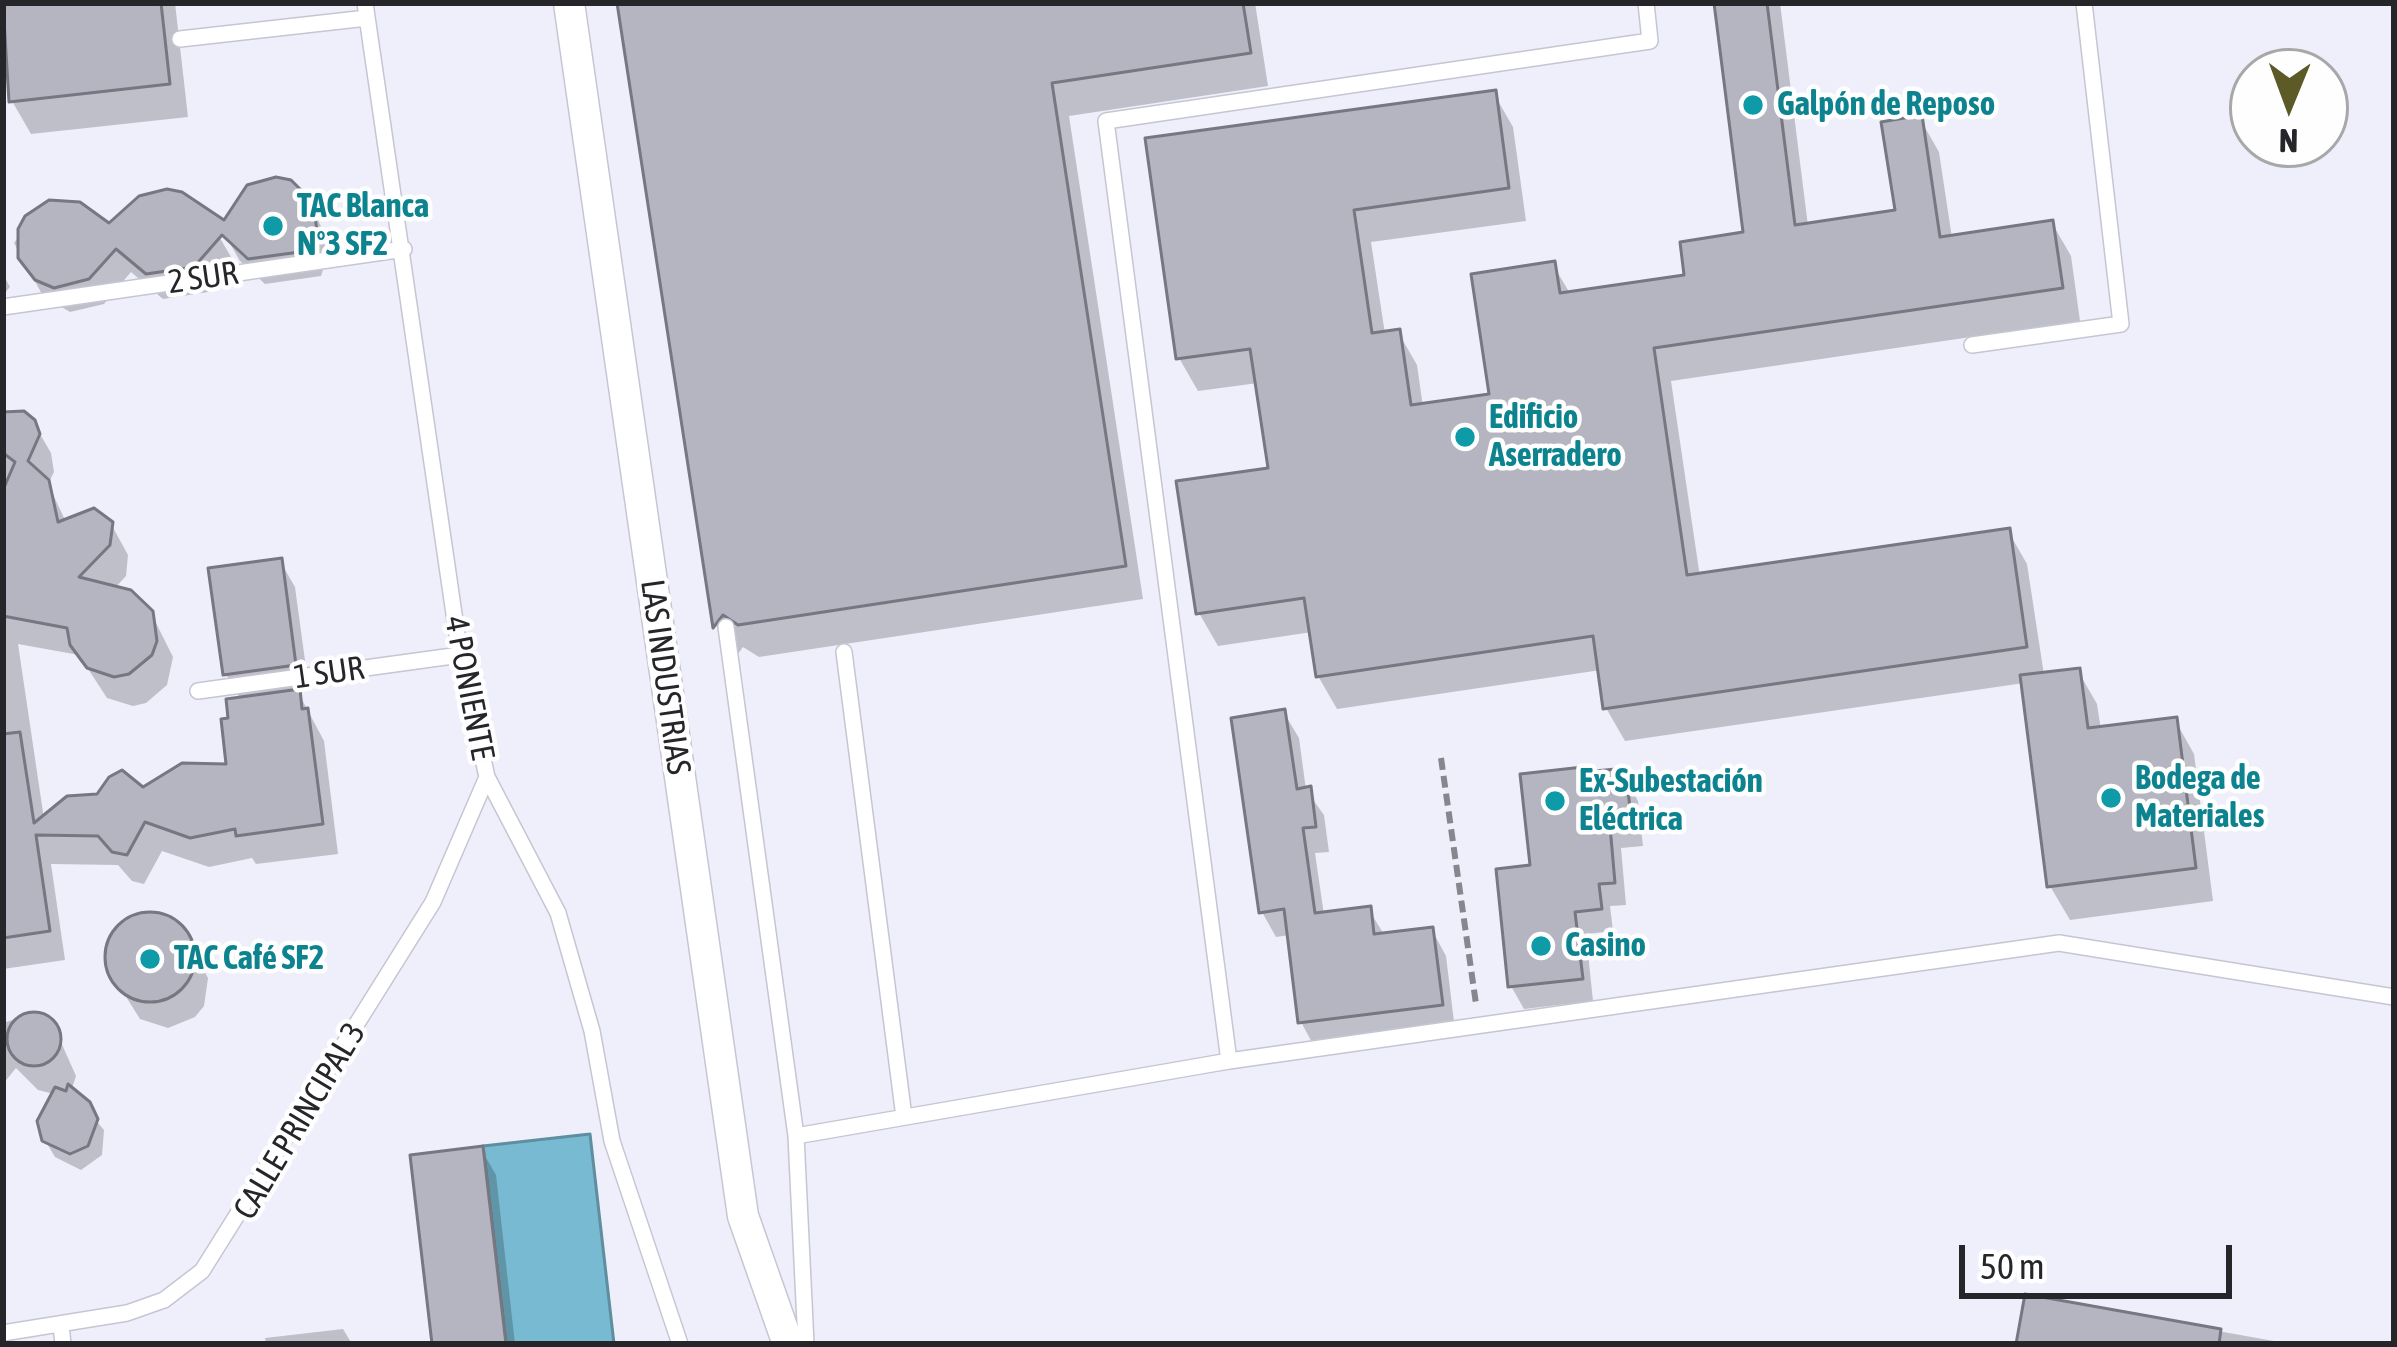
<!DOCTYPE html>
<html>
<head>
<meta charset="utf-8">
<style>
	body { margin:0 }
	#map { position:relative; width:2397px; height:1347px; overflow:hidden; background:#efeffc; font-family:"Asap Condensed",sans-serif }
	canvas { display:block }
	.frame { position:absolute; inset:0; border:6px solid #26262a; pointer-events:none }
	.north { position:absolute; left:2229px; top:48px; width:120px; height:120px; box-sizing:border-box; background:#fefefe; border:3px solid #a8a8a9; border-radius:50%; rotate:181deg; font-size:33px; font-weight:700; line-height:48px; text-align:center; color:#26262a }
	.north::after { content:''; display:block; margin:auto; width:42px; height:54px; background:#5c5a27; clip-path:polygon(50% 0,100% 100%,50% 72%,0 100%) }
	.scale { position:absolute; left:1959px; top:1245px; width:273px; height:54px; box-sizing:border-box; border:6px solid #26262a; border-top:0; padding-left:15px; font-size:36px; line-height:42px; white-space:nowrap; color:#26262a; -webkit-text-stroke:9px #fefefe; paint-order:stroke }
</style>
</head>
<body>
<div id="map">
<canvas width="2397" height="1347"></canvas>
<div class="frame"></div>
<div class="north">N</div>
<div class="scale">50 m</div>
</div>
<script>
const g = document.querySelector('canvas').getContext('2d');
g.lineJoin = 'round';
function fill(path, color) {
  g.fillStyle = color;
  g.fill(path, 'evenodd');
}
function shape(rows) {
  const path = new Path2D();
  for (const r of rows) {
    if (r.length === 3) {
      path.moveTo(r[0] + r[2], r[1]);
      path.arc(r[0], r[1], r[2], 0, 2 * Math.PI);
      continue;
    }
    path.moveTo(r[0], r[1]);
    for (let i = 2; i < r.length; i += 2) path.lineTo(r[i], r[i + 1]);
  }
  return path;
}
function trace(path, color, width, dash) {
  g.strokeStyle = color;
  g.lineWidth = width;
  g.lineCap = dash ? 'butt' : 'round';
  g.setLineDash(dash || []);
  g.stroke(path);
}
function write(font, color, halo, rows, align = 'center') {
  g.font = font + ' "Asap Condensed",sans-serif';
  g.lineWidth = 9;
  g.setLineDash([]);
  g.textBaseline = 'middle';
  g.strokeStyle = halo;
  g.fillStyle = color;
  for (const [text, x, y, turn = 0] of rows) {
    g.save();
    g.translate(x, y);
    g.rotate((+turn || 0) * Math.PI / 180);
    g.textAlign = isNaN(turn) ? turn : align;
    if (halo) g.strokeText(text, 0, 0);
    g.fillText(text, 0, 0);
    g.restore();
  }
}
const water = shape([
	[590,1134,614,1344,506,1344,483,1146,590,1134]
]);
const shadow = shape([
	[3,3,175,3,188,117,31,134,12,101],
	[620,3,1255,3,1268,86,1069,116,1143,599,759,657,743,647,735,658,717,627],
	[1717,3,1780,3,1808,226,1898,213,1920,119,1939,152,1952,238,2052,223,2071,256,2080,321,1671,381,1700,577,2008,531,2027,564,2044,675,2078,671,2097,704,2101,730,2175,720,2194,754,2213,901,2070,920,2050,886,2024,683,1625,741,1606,708,1601,670,1337,709,1318,676,1312,632,1218,646,1199,613,1272,470,1258,383,1198,391,1179,358,1149,140,1494,94,1513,127,1526,221,1371,242,1385,334,1398,332,1417,365,1423,407,1493,396,1553,265,1571,295,1688,277,1747,235],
	[302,192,331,244,321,276,265,284,240,261,224,233,217,233,234,262,208,292,163,299,131,272,104,304,70,312,43,296,14,243,38,209,109,226,224,224],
	[3,274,10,287,3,295],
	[3,419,33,422,51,453,54,472,48,484,66,522,111,524,128,555,126,576,114,589,151,613,173,657,167,685,146,703,133,706,107,698,79,655,18,644,44,819,230,767,232,720,241,700,226,674,280,561,295,587,309,690,298,692,324,741,338,854,256,864,252,858,209,867,162,851,144,884,132,881,118,865,51,864,65,960,3,969],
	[1284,713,1299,738,1306,790,1324,815,1329,852,1315,853,1324,915,1369,910,1385,936,1432,930,1446,956,1455,1030,1315,1048,1301,1022,1290,935,1276,937,1262,912],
	[1585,775,1625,779,1638,801,1643,846,1621,848,1626,905,1610,906,1613,931,1586,934,1593,1001,1524,1009,1511,986,1534,867],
	[143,915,156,915,180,927,208,978,204,1006,195,1017,168,1028,140,1019,108,968,111,939,130,920],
	[31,1014,52,1022,76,1076,71,1091,104,1130,102,1155,81,1170,55,1157,45,1140,42,1112,54,1094,38,1090,16,1068,3,1084,3,1023],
	[481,1149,496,1175,515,1344,435,1344],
	[2028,1297,2285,1343,2285,1344,2019,1344],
	[343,1329,352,1344,266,1344,265,1338]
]);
const building = shape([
	[3,3,161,3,170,84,9,102,3,3],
	[617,3,1243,3,1251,53,1052,83,1126,566,738,625,723,615,713,628,617,3],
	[1714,3,1767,3,1795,225,1895,210,1881,122,1922,115,1940,237,2053,220,2063,288,1654,348,1687,575,2010,528,2027,647,1603,709,1593,636,1316,677,1304,598,1196,614,1176,481,1268,468,1250,349,1176,359,1145,138,1496,90,1509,188,1354,210,1372,333,1400,329,1411,405,1489,394,1471,274,1555,261,1560,293,1684,275,1680,242,1743,232,1714,3],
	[276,177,291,180,313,202,317,231,307,251,248,259,222,235,194,267,146,274,116,249,89,279,54,288,35,280,18,258,18,229,25,216,49,200,80,202,109,223,139,196,167,189,182,192,224,220,247,185,276,177],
	[24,411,35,420,40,434,28,461,49,480,58,522,94,508,113,522,110,545,79,577,131,590,153,611,157,641,152,655,129,674,114,677,87,668,70,645,67,628,3,616,3,490,15,462,3,453,3,412,24,411],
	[282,558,296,665,223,675,208,568,282,558],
	[2080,668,2088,728,2177,717,2196,868,2047,887,2020,675,2080,668],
	[300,689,302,709,308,708,323,824,236,836,235,829,190,838,145,822,127,855,112,852,98,836,36,835,50,931,3,938,3,734,20,732,34,823,67,796,97,794,109,777,122,770,143,787,182,763,226,764,221,719,228,718,226,699,300,689],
	[1285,709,1297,789,1311,786,1316,827,1303,828,1315,913,1371,906,1374,934,1433,927,1443,1005,1298,1023,1284,909,1259,913,1231,718,1285,709],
	[1583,767,1584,772,1616,769,1617,776,1626,775,1632,824,1610,826,1615,883,1599,884,1602,909,1575,912,1583,979,1508,987,1496,869,1530,865,1520,774,1583,767],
	[150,957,45],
	[34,1039,27],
	[68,1084,90,1102,98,1119,88,1146,70,1154,42,1141,37,1121,55,1087,66,1091,68,1084],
	[483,1146,506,1344,432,1344,410,1155,483,1146],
	[2025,1294,2221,1329,2219,1344,2016,1344,2025,1294]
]);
const path = shape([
	[1441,758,1476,1004]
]);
const service = shape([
	[365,3,460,655,487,777,558,913,592,1031,612,1141,680,1344],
	[180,39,367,18],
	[3,307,404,249],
	[1972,345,2121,324,2084,3],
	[726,627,796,1136],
	[844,652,904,1117],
	[198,691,460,655],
	[1229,1061,1106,121,1650,41,1646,3],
	[61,1325,63,1344],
	[3,1333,127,1313,164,1300,202,1271,433,902,487,777],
	[806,1344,796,1136,1229,1061,2059,943,2394,997]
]);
const minor = shape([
	[569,3,743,1216,788,1344]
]);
const markers = [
	[1753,105,12,"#0f9aa8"],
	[273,226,12,"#0f9aa8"],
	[1465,437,12,"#0f9aa8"],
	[2111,798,12,"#0f9aa8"],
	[1555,801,12,"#0f9aa8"],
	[1541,946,12,"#0f9aa8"],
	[150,959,12,"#0f9aa8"]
];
const cultureNames = [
	["Galpón de Reposo",1777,105],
	["TAC Blanca",297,207],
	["N°3 SF2",297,245],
	["Edificio",1489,418],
	["Aserradero",1489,456],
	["Bodega de",2135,779],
	["Materiales",2135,817],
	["Ex-Subestación",1579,782],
	["Eléctrica",1579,820],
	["Casino",1565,946],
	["TAC Café SF2",174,959]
];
const streetNames = [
	["2 SUR",203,278,-8],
	["1 SUR",329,673,-8],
	["LAS INDUSTRIAS",665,677,82],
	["4 PONIENTE",469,688,79],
	["CALLE PRINCIPAL 3",300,1121,-59]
];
fill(water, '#78bad1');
trace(water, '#5f8e9f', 3);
fill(shadow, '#0003');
fill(building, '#b4b5c0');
trace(building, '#767781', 3);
trace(service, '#c6c6d2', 18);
trace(minor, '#c6c6d2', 33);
trace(path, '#86868f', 6, [12, 6]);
trace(service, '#fff', 15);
trace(minor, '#fff', 30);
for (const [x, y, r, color] of markers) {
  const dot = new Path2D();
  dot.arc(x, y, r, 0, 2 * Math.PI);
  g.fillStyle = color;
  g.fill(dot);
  trace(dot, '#fefefe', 4.5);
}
write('bold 33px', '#0d838f', '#fefefe', cultureNames, 'left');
write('33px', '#26262a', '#fefefe', streetNames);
</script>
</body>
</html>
